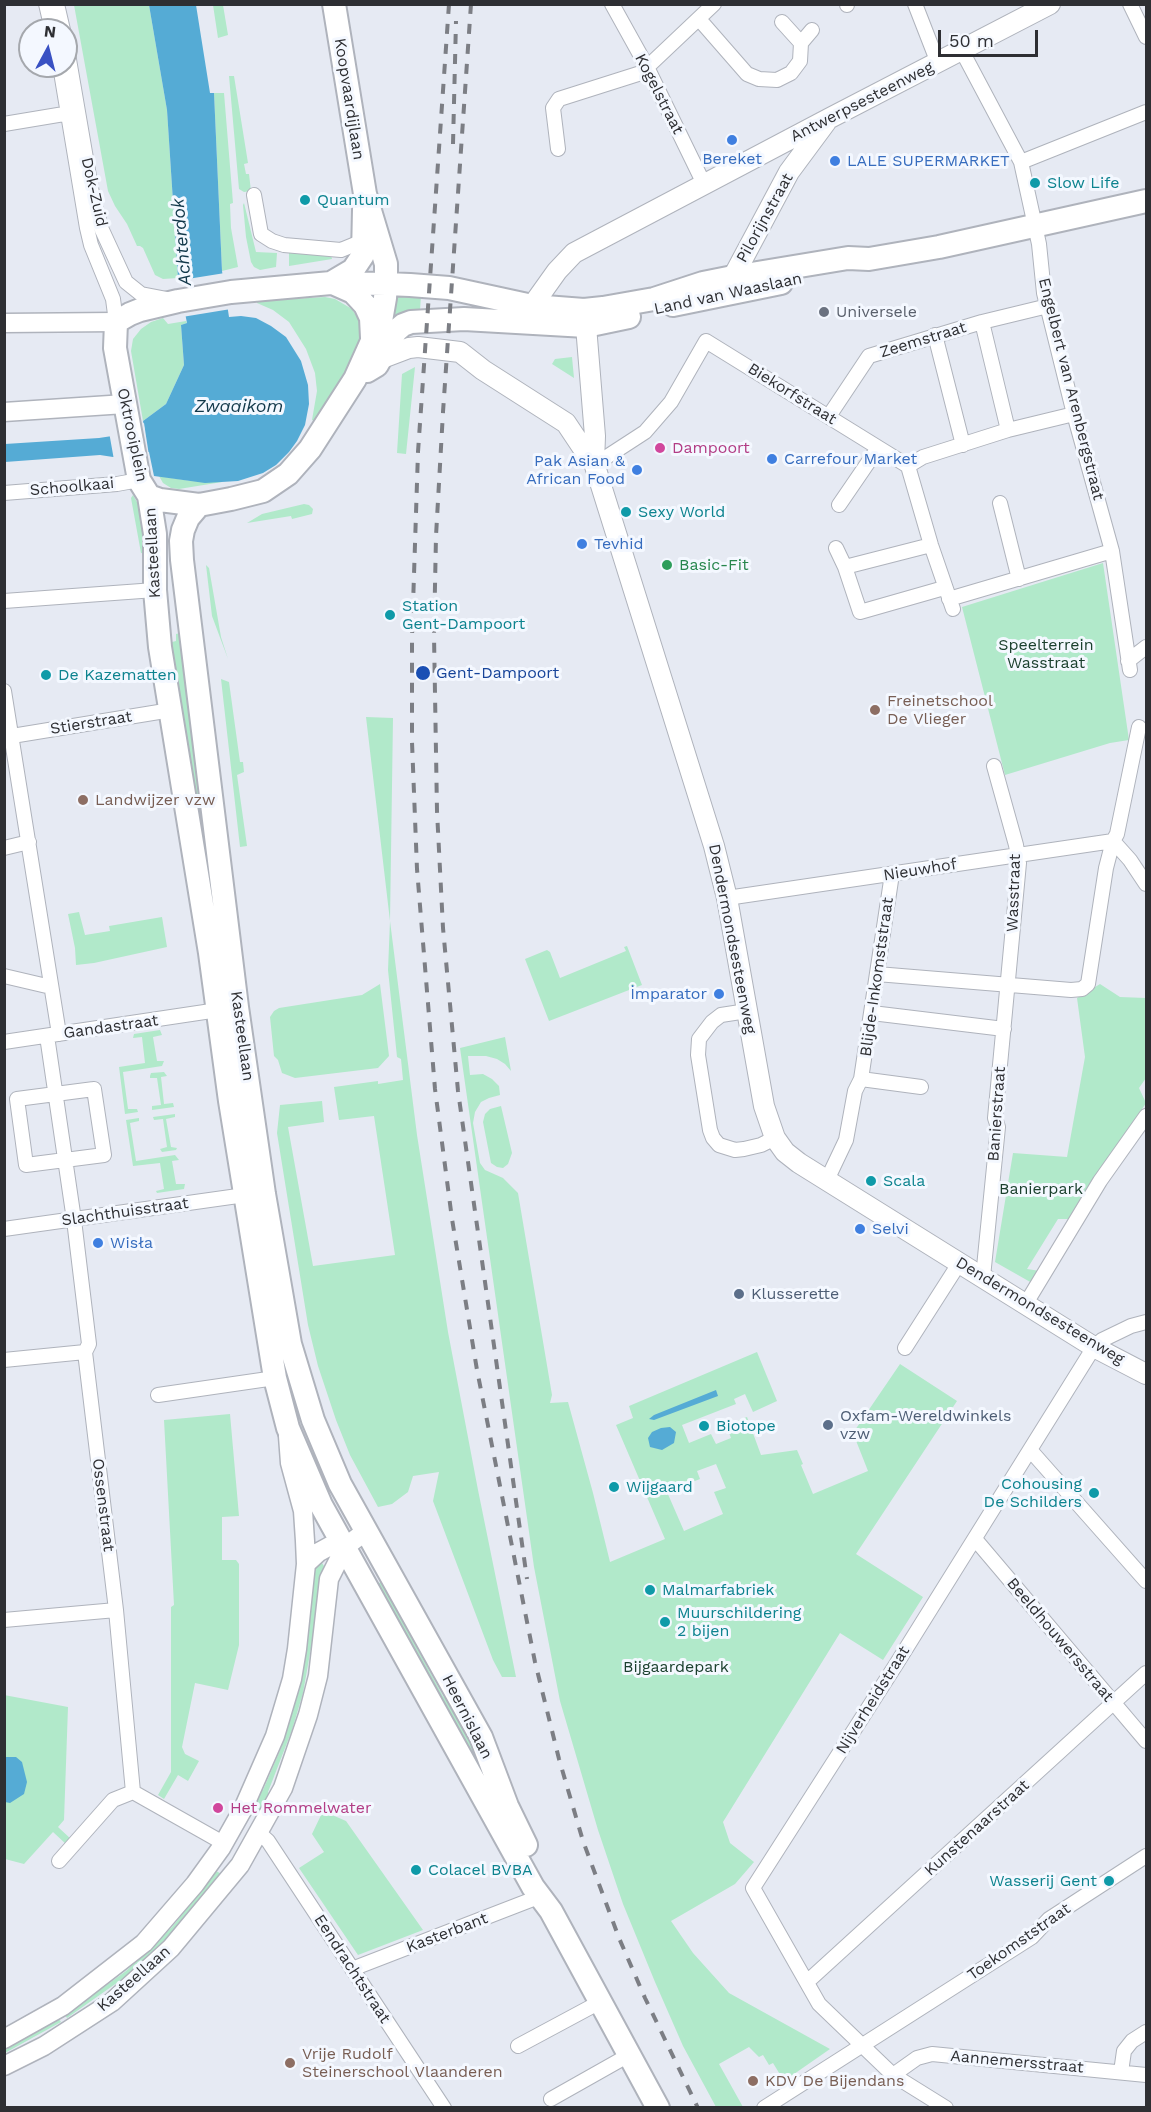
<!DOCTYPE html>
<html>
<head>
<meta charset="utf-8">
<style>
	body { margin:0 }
	#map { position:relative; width:1151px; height:2112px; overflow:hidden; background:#e6eaf3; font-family:"Work Sans",sans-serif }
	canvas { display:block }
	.frame { position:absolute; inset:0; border:6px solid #2e2f33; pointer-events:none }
	.north { position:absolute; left:18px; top:18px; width:60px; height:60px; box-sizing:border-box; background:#f4f8ff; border:2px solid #a5a8ad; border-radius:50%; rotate:7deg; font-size:16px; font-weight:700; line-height:24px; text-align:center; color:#2e2f33 }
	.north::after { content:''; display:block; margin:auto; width:21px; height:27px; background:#3951c3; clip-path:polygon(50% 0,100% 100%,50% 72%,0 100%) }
	.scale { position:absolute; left:938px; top:30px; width:100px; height:27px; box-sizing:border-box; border:3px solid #2e2f33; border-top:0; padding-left:8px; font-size:18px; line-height:21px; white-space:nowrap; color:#2e2f33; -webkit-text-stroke:4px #f4f8ff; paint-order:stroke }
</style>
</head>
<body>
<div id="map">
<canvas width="1151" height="2112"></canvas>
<div class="frame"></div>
<div class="north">N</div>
<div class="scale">50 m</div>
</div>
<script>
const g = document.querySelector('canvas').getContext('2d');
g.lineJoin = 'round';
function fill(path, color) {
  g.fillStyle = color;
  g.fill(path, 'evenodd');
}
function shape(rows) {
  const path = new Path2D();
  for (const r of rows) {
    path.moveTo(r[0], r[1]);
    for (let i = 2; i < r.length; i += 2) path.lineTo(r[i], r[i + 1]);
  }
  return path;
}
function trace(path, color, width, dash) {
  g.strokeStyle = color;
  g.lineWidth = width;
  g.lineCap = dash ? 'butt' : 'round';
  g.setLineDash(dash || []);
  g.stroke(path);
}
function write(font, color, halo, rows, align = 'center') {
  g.font = font + ' "Work Sans",sans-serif';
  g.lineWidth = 6;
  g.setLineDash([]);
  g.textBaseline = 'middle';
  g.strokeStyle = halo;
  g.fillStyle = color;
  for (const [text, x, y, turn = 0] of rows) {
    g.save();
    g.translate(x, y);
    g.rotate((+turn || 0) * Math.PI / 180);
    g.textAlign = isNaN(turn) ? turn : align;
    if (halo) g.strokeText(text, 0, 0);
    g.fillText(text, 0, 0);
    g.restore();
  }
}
const green = shape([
	[74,5,149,5,167,110,178,278,163,279,155,275,143,248,140,246,137,246,127,224,115,206,108,191],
	[213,5,223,5,228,35,218,38],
	[229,76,234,76,248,163,244,164,246,174,249,174,251,191,244,192,239,189],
	[214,93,224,93,233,203,230,204,231,228,238,267,222,271],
	[244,203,256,252,277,253,276,267,260,270,254,267,251,262,246,237,243,205],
	[289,253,331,255,332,259,289,266],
	[393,293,421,295,420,311,408,312,391,320],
	[325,297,335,299,352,309,361,324,362,333,360,346,352,362,314,421,312,420,317,391,315,373,306,349,289,322,273,310,257,303,257,301],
	[163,318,168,324,186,321,187,323,181,325,184,365,166,404,143,421,131,351,133,339,141,329,151,322],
	[572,357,574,378,552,364,555,359],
	[415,367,406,454,397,453,402,374],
	[159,476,191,481,222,482,179,489,171,488,163,483],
	[133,495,142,511,146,554,141,553,131,498],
	[304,504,309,505,313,509,312,514,292,519,291,516,247,523,262,514],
	[1103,563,1129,740,1110,743,1005,775,962,607],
	[206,565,209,568,221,637,228,659,212,616],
	[184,632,227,984,168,643,176,641,176,634],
	[221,679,229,682,240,762,243,762,244,772,237,775,247,846,240,847],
	[366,717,393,718,390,921,417,1135,448,1332,478,1490,516,1677,502,1677,493,1660,433,1501,439,1472,413,1476,408,1492,392,1504,378,1507,350,1455,336,1420,318,1366,308,1325,277,1133,280,1105,322,1101,324,1122,288,1127,313,1266,395,1255,374,1116,339,1120,334,1087,378,1081,378,1084,403,1080,401,1059,397,1057,388,970,390,921],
	[79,912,85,935,110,931,109,926,162,917,167,947,94,963,76,965,75,948,68,914],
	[627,946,642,985,549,1021,525,959,547,950,550,952,560,978,626,951,624,947],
	[380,984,389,1056,378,1068,295,1078,282,1073,278,1060,274,1056,270,1017,274,1011,279,1008,362,995],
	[1100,984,1120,997,1146,998,1146,1078,1139,1088,1146,1103,1070,1219,1058,1219,1027,1269,1040,1271,1032,1283,995,1262,1013,1153,1067,1157,1085,1057,1077,998],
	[160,1030,162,1035,153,1037,157,1061,164,1061,162,1066,123,1072,128,1109,137,1109,138,1112,125,1114,119,1067,145,1063,142,1037,133,1038,134,1034],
	[505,1037,511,1071,505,1064,497,1059,486,1056,468,1056,470,1075,483,1074,492,1079,499,1086,500,1095,489,1098,481,1102,475,1112,473,1123,480,1163,485,1170,503,1178,518,1193,552,1395,550,1403,568,1402,593,1493,610,1562,665,1539,616,1425,633,1418,629,1406,757,1352,777,1401,753,1412,745,1394,734,1399,736,1404,682,1425,689,1443,711,1434,716,1444,731,1438,726,1425,747,1417,761,1455,797,1450,803,1464,801,1465,813,1494,868,1471,853,1433,900,1364,957,1401,856,1554,923,1597,883,1660,840,1633,723,1822,730,1843,754,1862,735,1884,671,1921,693,1953,729,1993,830,2049,784,2081,773,2063,769,2065,763,2055,759,2057,749,2047,719,2064,743,2107,716,2107,683,2046,655,1982,623,1904,598,1830,560,1701,534,1567,460,1048],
	[716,1464,726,1488,714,1492,723,1514,684,1531,667,1492,700,1479,697,1471],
	[164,1072,167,1076,161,1077,164,1104,173,1103,174,1107,152,1110,152,1106,161,1105,157,1078,150,1078,150,1076,151,1073],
	[501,1106,512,1153,508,1164,503,1168,497,1167,491,1163,483,1122,485,1114,490,1109],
	[175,1114,175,1117,166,1119,171,1147,177,1148,176,1150,162,1152,160,1149,167,1147,163,1119,154,1120,153,1117],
	[139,1118,139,1121,130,1123,136,1161,175,1155,179,1160,172,1161,176,1184,185,1184,184,1189,157,1193,156,1191,164,1189,160,1163,133,1166,126,1120],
	[230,1414,239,1516,222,1517,222,1560,236,1560,239,1564,239,1645,228,1690,195,1683,182,1747,185,1754,199,1761,188,1781,178,1775,164,1799,158,1795,171,1772,171,1607,174,1605,164,1420],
	[320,1560,324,1566,321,1577,315,1645,311,1648,303,1693,292,1730,268,1792,269,1796,260,1814,250,1808,258,1791,263,1790,281,1748,293,1710,300,1683,313,1570],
	[381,1582,443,1696,462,1718,498,1801,375,1585],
	[4,1695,68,1707,64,1820,58,1827,72,1840,67,1845,53,1832,24,1864,5,1859],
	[323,1811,346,1821,423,1930,358,1955,299,1868,324,1852,312,1834],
	[213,1869,223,1875,174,1931,128,1975,67,2018,65,2015,126,1971,172,1927,202,1890,203,1882],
	[59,2019,61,2022,5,2053,5,2049]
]);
const water = shape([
	[149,5,196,5,210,93,214,93,222,271,229,317,241,316,256,318,271,326,286,337,301,361,308,385,309,404,305,425,297,441,289,452,276,465,263,473,238,481,205,483,154,476,149,452,113,457,100,455,5,462,5,444,99,438,145,431,143,421,166,404,184,365,181,325,187,323,178,278,167,110],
	[716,1390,718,1396,654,1420,649,1419,654,1415],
	[670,1427,676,1432,674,1443,662,1450,650,1447,648,1438,652,1432,661,1428],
	[4,1757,16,1757,22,1762,27,1782,24,1794,10,1803,5,1802]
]);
const pier = shape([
	[225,273,231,309,182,317,175,281],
	[144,423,150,462,148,462,147,455,114,460,109,432,141,428,141,424]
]);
const minor = shape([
	[46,4,52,30],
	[57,4,63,30],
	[612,4,647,67,704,184],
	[915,4,938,63],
	[1130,4,1146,37],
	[847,5,847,4],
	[699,19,747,74,759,79,777,80,791,73,800,61,801,43,782,22],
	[66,42,93,199,102,230,126,282,141,294,167,299],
	[801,43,812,30],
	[962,51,1021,162,1039,244,1044,293,1074,414,1112,551,1130,670],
	[60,66,87,228,91,245,113,299,116,322],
	[4,124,76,112],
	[558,149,553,108,559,99,641,73,714,4],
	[1021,162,1146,112],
	[254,195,261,234,272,241,284,245,341,250,363,241],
	[982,322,1008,430],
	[935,335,963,445],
	[829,416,869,356,982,322,1048,306],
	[594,463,605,458,645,432,671,402,706,341,908,466],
	[908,466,923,457,1008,430,1074,414],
	[908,466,931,545,953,609],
	[4,493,117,484,139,480],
	[1000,503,1019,579],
	[839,505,878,448],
	[931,545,845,567,860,612,944,588],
	[836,548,845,567],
	[949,599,1112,551],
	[4,601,155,590],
	[1128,661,1146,647],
	[4,691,59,1034],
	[12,736,171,710],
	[1113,841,1130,860,1146,884],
	[4,848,29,842],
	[727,898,1113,841],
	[877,974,1071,990,1082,989,1088,984,1106,868,1113,841,1117,834,1139,727],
	[4,976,51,987],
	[747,1011,721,1015,712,1022,699,1039,698,1055,710,1130,713,1138,719,1145,735,1150,744,1149,761,1145,775,1138],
	[872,1013,1004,1029],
	[47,1036,74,1220,89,1344,85,1352,116,1610,133,1792,218,1840,221,1848],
	[4,1042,218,1010],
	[861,1079,921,1087],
	[94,1089,104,1155,26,1165,17,1099,94,1089],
	[827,1180,846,1140,855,1091,861,1079,892,874],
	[4,1229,245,1195],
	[983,1277,998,1127,995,1118,1019,863,1016,845,994,766],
	[1025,1305,1100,1181,1146,1116],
	[905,1348,960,1262],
	[4,1360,85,1352],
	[158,1395,275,1378],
	[1031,1451,1146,1581],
	[975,1539,1146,1741],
	[4,1620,116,1610],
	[259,1833,268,1841,444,2108],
	[59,1861,113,1800,133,1792],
	[352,1969,541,1896],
	[807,1982,1146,1673],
	[518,2046,600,2002],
	[1121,2072,1124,2051,1132,2041,1146,2032],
	[893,2075,917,2058,932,2054,1146,2075],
	[551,2099,629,2055],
	[764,2108,1032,1937,1049,1919,1146,1856],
	[946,2108,893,2075,819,2004,753,1888,897,1663,1094,1347,1102,1340,1131,1326,1146,1322]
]);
const tertiary = shape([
	[4,323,116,322],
	[4,412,125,404],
	[306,1564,319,1552,330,1546,345,1547],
	[4,2039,63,2006,144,1943,195,1884,221,1848,243,1809,275,1736,292,1679,297,1649,306,1564,305,1541,303,1511,290,1463,288,1436],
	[4,2066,44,2046,112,2002,171,1948,240,1865,283,1788,308,1715,318,1676,329,1579,345,1547,366,1531]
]);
const secondary = shape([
	[725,285,733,277,789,172,826,122],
	[532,306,557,271,574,253,830,118,1050,4],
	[574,320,586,326,595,436,594,463,714,846,727,898,764,1106,775,1138,785,1152,799,1163,1094,1347,1146,1374],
	[380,359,409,348,418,347,460,352,483,370,566,423,586,453,594,463]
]);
const primary = shape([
	[334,4,365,194,386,264,386,284,385,298,381,321,355,379,310,449,288,474,263,491,231,499,199,505,160,500,149,496,139,480,115,348,116,322,130,314,140,310,178,301,231,292,331,283,386,284,410,285,449,288,532,306,584,310,603,308,654,299,703,283,733,277,848,258,869,259,939,247,1146,201],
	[331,283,353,270,363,255,364,210],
	[335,284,353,292,365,305,371,318,372,338],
	[673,305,781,283],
	[367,371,377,365,396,331,403,325,411,322,464,319,586,326,629,317],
	[149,496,155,534,155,590,160,647,210,953,230,1101,275,1378,288,1428,321,1505,533,1887,551,1911,658,2108],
	[199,505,188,518,183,530,181,541,182,560,237,1007,264,1194,290,1344,313,1420,340,1484,481,1737,507,1806,526,1845]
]);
const rail = shape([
	[449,4,418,452,412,636,412,742,417,869,435,1089,452,1219,477,1370,535,1662,559,1759,583,1841,619,1938,645,1998,698,2108],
	[471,4,443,412,436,536,434,635,437,811,443,928,458,1091,527,1579],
	[453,144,456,21]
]);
const markers = [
	[732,140,6,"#3f7fe0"],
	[835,161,6,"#3f7fe0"],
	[1035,183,6,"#0f9aa8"],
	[305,200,6,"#0f9aa8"],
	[824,312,6,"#6b7280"],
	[660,448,6,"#d1479c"],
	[772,459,6,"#3f7fe0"],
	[637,470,6,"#3f7fe0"],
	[626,512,6,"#0f9aa8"],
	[582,544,6,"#3f7fe0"],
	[667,565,6,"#2e9e5b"],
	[390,615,6,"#0f9aa8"],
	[423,673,8,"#1a4fb4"],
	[46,675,6,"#0f9aa8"],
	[875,710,6,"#8d6e63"],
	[83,800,6,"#8d6e63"],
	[719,994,6,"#3f7fe0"],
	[871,1181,6,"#0f9aa8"],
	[860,1229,6,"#3f7fe0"],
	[98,1243,6,"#3f7fe0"],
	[739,1294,6,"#5c6f8a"],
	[828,1425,6,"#5c6f8a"],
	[704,1426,6,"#0f9aa8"],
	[614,1487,6,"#0f9aa8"],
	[1094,1493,6,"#0f9aa8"],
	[650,1590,6,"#0f9aa8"],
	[665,1622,6,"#0f9aa8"],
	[218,1808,6,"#d1479c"],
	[416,1870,6,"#0f9aa8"],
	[1109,1881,6,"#0f9aa8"],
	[290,2063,6,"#8d6e63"],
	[753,2081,6,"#8d6e63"]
];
const streetNames = [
	["Kogelstraat",659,94,63],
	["Koopvaardijlaan",349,99,81],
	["Antwerpsesteenweg",862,102,-27],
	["Dok-Zuid",94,192,77],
	["Pilorijnstraat",765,218,-61],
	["Land van Waaslaan",728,294,-12],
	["Zeemstraat",923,340,-17],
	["Engelbert van Arenbergstraat",1071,389,76],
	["Biekorfstraat",792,394,32],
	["Oktrooiplein",132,435,78],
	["Schoolkaai",72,487,-5],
	["Kasteellaan",153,553,-93],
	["Stierstraat",91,723,-9],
	["Nieuwhof",920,870,-9],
	["Wasstraat",1014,893,-88],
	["Dendermondsesteenweg",732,939,79],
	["Blijde-Inkomststraat",877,977,-82],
	["Gandastraat",111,1027,-8],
	["Kasteellaan",242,1036,82],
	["Banierstraat",997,1114,-86],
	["Slachthuisstraat",125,1212,-8],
	["Dendermondsesteenweg",1040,1311,31],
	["Ossenstraat",103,1505,83],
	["Beeldhouwersstraat",1060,1640,50],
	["Nijverheidstraat",873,1700,-58],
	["Heernislaan",467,1717,63],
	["Kunstenaarstraat",977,1828,-42],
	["Kasterbant",447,1933,-21],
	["Toekomststraat",1019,1942,-35],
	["Eendrachtstraat",352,1969,57],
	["Kasteellaan",134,1979,-41],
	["Aannemersstraat",1017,2062,5]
];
const shopNames = [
	["Bereket",732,159,"center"],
	["LALE SUPERMARKET",847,161],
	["Carrefour Market",784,459],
	["Pak Asian &",625,461,"right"],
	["African Food",625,479,"right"],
	["Tevhid",594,544],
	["İmparator",707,994,"right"],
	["Selvi",872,1229],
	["Wisła",110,1243]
];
const cultureNames = [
	["Slow Life",1047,183],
	["Quantum",317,200],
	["Sexy World",638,512],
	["Station",402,606],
	["Gent-Dampoort",402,624],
	["De Kazematten",58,675],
	["Scala",883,1181],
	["Biotope",716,1426],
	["Cohousing",1082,1484,"right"],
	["De Schilders",1082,1502,"right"],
	["Wijgaard",626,1487],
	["Malmarfabriek",662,1590],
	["Muurschildering",677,1613],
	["2 bijen",677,1631],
	["Colacel BVBA",428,1870],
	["Wasserij Gent",1097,1881,"right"]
];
const worshipNames = [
	["Universele",836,312]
];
const hotelNames = [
	["Dampoort",672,448],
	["Het Rommelwater",230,1808]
];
const leisureNames = [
	["Basic-Fit",679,565]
];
const parkNames = [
	["Speelterrein",1046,645],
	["Wasstraat",1046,663],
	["Banierpark",1041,1189],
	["Bijgaardepark",676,1667]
];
const transitNames = [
	["Gent-Dampoort",436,673]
];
const educationNames = [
	["Freinetschool",887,701],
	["De Vlieger",887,719],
	["Landwijzer vzw",95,800],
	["Vrije Rudolf",302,2054],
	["Steinerschool Vlaanderen",302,2072],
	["KDV De Bijendans",765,2081]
];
const serviceNames = [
	["Klusserette",751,1294],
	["Oxfam-Wereldwinkels",840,1416],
	["vzw",840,1434]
];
const waterNames = [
	["Achterdok",182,242,-95],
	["Zwaaikom",239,407]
];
fill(green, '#b1e9ca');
fill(water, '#55abd5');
fill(pier, '#e6eaf3');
trace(minor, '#afb3bc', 16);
trace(tertiary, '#afb3bc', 21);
trace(secondary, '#afb3bc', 22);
trace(primary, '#afb3bc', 26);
trace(minor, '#fff', 14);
trace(tertiary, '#fff', 18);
trace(secondary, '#fff', 20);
trace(primary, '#fff', 22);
trace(rail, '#7c7e84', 4, [10, 10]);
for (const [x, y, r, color] of markers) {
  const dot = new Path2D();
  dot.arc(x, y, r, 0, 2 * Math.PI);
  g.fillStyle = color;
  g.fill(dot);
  trace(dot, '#f4f8ff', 2);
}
write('16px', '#2e2f33', '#f4f8ff', streetNames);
write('16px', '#366cbe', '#f4f8ff', shopNames, 'left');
write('16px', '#0d838f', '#f4f8ff', cultureNames, 'left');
write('16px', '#5b616d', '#f4f8ff', worshipNames, 'left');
write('16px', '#b23c85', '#f4f8ff', hotelNames, 'left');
write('16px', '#27864d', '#f4f8ff', leisureNames, 'left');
write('16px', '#1b402e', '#f4f8ff', parkNames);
write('16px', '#164399', '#f4f8ff', transitNames, 'left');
write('16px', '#785e54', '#f4f8ff', educationNames, 'left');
write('16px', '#4e5e75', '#f4f8ff', serviceNames, 'left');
write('italic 18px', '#12384a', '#f4f8ff', waterNames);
</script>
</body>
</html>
